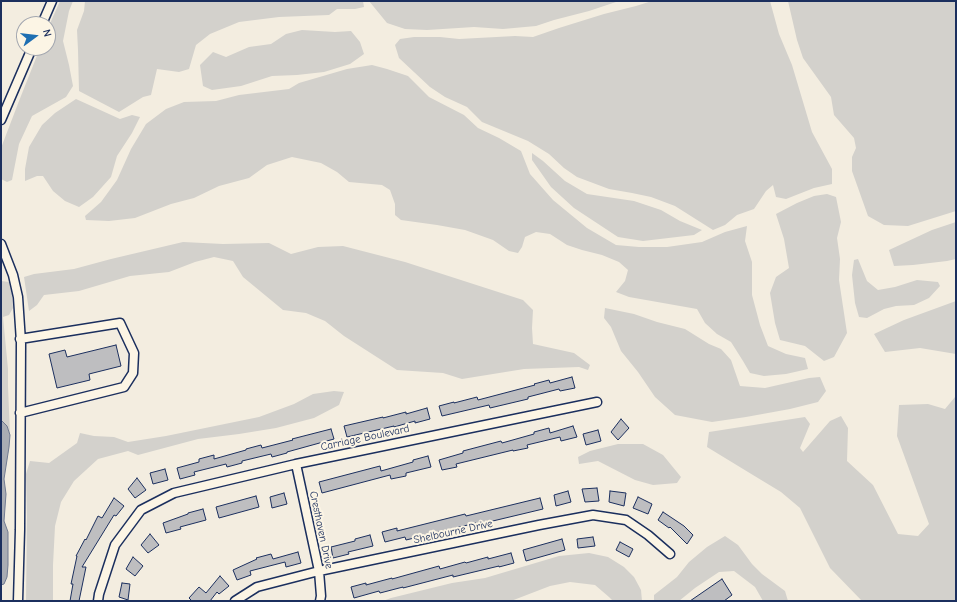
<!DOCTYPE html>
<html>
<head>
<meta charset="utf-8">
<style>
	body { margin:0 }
	#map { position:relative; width:957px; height:602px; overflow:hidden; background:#f3ede0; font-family:"Comic Neue",sans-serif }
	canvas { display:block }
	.frame { position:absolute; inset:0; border:2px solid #1b2f5e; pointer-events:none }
	.north { position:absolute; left:16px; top:16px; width:40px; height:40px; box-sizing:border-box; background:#fcf5e5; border:1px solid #a2a6af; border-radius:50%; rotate:75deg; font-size:11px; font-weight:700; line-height:16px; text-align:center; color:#1b2f5e }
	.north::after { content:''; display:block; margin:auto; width:14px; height:18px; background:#1f6fb2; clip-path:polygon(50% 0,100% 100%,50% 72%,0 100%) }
</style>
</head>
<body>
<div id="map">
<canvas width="957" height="602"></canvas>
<div class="frame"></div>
<div class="north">N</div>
</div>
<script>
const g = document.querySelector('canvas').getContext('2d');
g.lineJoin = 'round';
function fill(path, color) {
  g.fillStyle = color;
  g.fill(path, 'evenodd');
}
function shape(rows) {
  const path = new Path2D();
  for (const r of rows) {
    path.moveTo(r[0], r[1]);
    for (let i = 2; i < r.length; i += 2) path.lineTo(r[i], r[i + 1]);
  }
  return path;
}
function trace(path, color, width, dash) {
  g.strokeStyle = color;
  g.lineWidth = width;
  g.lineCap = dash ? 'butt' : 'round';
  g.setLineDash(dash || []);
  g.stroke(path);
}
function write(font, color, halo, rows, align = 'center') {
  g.font = font + ' "Comic Neue",sans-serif';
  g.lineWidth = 4;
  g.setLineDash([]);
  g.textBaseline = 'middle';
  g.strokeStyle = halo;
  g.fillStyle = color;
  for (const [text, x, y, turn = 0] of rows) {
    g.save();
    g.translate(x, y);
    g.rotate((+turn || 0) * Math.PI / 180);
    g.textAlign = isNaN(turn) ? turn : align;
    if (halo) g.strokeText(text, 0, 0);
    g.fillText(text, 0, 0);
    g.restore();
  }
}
const green = shape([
	[60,1,73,1,69,11,63,41,69,65,73,86,66,97,32,116,19,144,12,180,7,182,1,179,1,148,19,101,40,48,48,48,48,28],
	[85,1,363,1,364,7,355,9,337,9,329,15,279,17,239,22,210,34,196,45,189,69,179,72,157,69,151,95,143,97,119,112,79,91,78,50,77,30,84,11],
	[369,1,619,1,589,11,554,20,536,26,503,29,474,27,427,30,405,29,387,23],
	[652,1,770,1,779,34,792,65,812,132,832,169,832,184,814,188,786,199,776,197,773,185,766,191,754,209,737,215,725,225,713,230,675,206,651,197,632,193,609,189,577,177,564,168,549,154,528,141,482,122,467,107,445,97,430,87,399,58,395,45,400,39,414,37,440,37,459,39,515,36,533,37,559,28,604,14,636,6],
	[788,1,956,1,956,211,908,226,884,225,868,216,852,171,852,157,856,148,854,138,834,115,831,97,803,58,797,40],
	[302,30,335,32,351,31,360,42,364,54,350,64,324,72,297,75,272,76,241,86,212,90,203,86,200,65,213,52,226,57,249,47,271,44,286,34],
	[372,65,387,69,408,76,429,97,464,115,478,128,499,138,521,151,530,174,553,200,587,228,616,245,639,247,667,247,702,242,725,232,747,226,745,241,752,262,752,295,760,325,768,346,786,354,805,358,808,369,786,374,764,376,750,373,743,361,731,342,717,334,705,323,697,309,629,297,616,292,625,281,628,270,619,262,602,255,582,250,567,245,550,234,536,232,525,237,522,247,518,253,509,251,493,240,465,230,437,225,401,220,395,215,395,204,390,190,382,185,349,182,337,172,321,163,292,157,267,165,249,178,219,186,194,198,171,204,135,218,109,221,86,220,85,216,101,202,117,180,131,149,146,124,166,109,184,102,216,101,239,95,289,89,299,83,347,69],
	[76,99,120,119,132,115,140,117,132,133,117,156,111,177,93,197,79,207,65,201,53,191,43,176,37,176,25,181,25,169,29,147,42,125,55,113],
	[532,153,543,161,565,181,587,194,634,201,661,210,680,221,702,230,694,235,643,241,618,237,574,208,551,187,532,160],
	[827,194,836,197,841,222,837,238,840,259,839,280,847,333,834,357,824,361,805,346,780,340,775,323,770,293,776,277,789,268,784,239,776,214,797,203,814,196],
	[956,222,956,259,947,261,913,265,894,266,889,250,932,230],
	[183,242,223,244,269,243,291,254,318,247,343,246,405,262,523,300,533,310,532,328,533,344,574,353,590,365,588,370,579,367,524,369,462,379,443,373,397,370,344,336,325,321,306,313,283,310,243,277,233,261,214,257,195,262,169,272,130,276,79,291,44,295,37,305,29,311,24,277,34,274,74,269,111,259],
	[858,259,867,281,878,290,895,287,917,280,938,282,940,286,929,298,914,305,896,306,884,309,867,318,859,317,855,303,852,275,854,260],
	[1,281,9,282,12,294,13,308,9,315,3,317,8,369,8,386,10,435,7,426,1,420],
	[956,301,956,354,920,348,885,352,874,334,904,320],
	[605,308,634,314,657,322,685,329,709,344,721,349,731,360,740,386,765,388,809,378,820,377,826,391,818,402,790,409,746,417,712,422,675,415,655,397,638,372,621,351,611,327,604,318],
	[334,391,344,392,339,405,314,418,276,428,239,434,198,439,138,455,128,451,98,459,74,481,61,502,55,526,53,565,53,601,26,601,27,517,26,474,30,461,49,463,77,443,80,433,94,436,114,437,128,442,166,436,259,417,294,404,313,394],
	[955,397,956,397,956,601,862,601,830,568,800,508,781,492,748,472,707,447,709,432,805,417,810,424,800,448,803,452,830,421,841,416,848,428,847,461,873,485,898,534,918,536,929,524,897,436,899,405,928,404,945,409],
	[618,444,643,444,663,455,681,477,677,483,653,485,635,480,598,461,579,464,578,457,590,451],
	[725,536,738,545,752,564,762,574,785,591,788,601,763,601,755,587,734,571,719,572,695,588,679,601,654,601,654,595,677,577,689,562,707,547],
	[589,553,608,557,624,567,634,577,641,590,642,601,613,601,609,597,595,585,570,582,550,586,511,601,383,601,391,598,452,583,485,578,559,556]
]);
const water = shape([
	[1,420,7,426,10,435,9,447,4,479,6,494,4,521,8,532,8,565,7,577,4,584,1,585,1,420]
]);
const building = shape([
	[116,345,121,366,89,374,90,380,57,388,49,354,65,350,67,357,116,345],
	[572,377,575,388,560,391,559,389,528,397,528,399,490,408,489,405,442,416,439,406,454,402,454,403,477,397,478,400,535,385,534,384,549,380,550,383,572,377],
	[427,408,430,419,415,423,415,421,394,427,394,426,347,437,344,426,383,417,383,418,406,412,406,414,427,408],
	[621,419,629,428,618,440,611,432,621,419],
	[573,426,577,437,561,441,560,437,527,445,528,448,513,451,513,450,456,464,457,467,442,470,439,460,463,453,463,451,501,441,502,443,534,434,534,432,549,428,550,433,573,426],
	[331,429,334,439,287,452,287,453,272,457,271,454,242,461,242,463,227,467,226,464,194,472,195,475,180,479,177,468,199,462,199,459,214,455,214,459,246,450,246,449,261,445,262,448,293,440,292,439,331,429],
	[598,430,601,441,586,445,583,434,598,430],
	[428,456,431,467,406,473,406,476,391,479,390,475,322,493,319,482,380,466,381,471,413,462,413,460,428,456],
	[165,469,168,480,153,484,150,473,165,469],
	[137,478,146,490,135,498,128,489,137,478],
	[597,488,599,501,585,502,582,489,597,488],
	[568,491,571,502,556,506,554,495,568,491],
	[610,491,626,493,624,506,609,502,610,491],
	[284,493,287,504,272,508,270,497,284,493],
	[256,496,259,507,219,518,216,507,256,496],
	[638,497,652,504,648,514,633,508,638,497],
	[114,498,124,506,116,516,114,515,82,567,86,567,79,601,70,601,73,584,71,584,77,556,76,556,85,539,86,540,98,516,102,518,114,498],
	[540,498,543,509,476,525,476,523,406,540,405,537,385,542,382,532,397,528,397,531,465,514,466,516,540,498],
	[203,509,206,520,180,527,181,529,166,533,163,523,188,514,188,513,203,509],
	[663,512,684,526,693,535,687,544,670,527,669,528,658,520,663,512],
	[150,534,159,545,148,553,141,545,150,534],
	[370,535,373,546,348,552,349,554,333,558,331,547,355,541,355,539,370,535],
	[593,537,595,546,578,548,577,539,593,537],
	[562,539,565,550,526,561,523,550,562,539],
	[620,542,633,549,629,557,616,550,620,542],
	[298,552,301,563,286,567,285,562,250,571,251,575,237,580,233,570,257,559,256,558,271,554,273,559,298,552],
	[511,553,514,563,499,567,499,566,453,577,453,575,403,588,403,587,380,593,379,591,354,598,351,587,366,583,366,585,392,578,392,579,439,566,440,569,465,562,466,563,488,557,488,559,511,553],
	[133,557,143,566,135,576,126,569,133,557],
	[220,576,229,586,219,594,217,592,210,601,192,601,189,598,199,587,206,593,220,576],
	[722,579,732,595,724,601,690,601,722,579],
	[122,583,130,584,128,600,119,597,122,583]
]);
const minor = shape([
	[42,24,52,1],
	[1,120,32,48],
	[1,244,13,275,18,297,21,342,20,530,18,601],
	[20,413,124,387,133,373,134,353,120,323,20,339],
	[296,464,319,571,321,596,320,601],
	[98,601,99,594,115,545,141,510,174,493,296,464,597,402],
	[235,601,257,587,319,571,539,525,593,515,626,520,648,535,670,554]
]);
const streetNames = [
	["Carriage Boulevard",365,438,-12],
	["Cresthaven Drive",321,530,78],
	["Shelbourne Drive",453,532,-12]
];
fill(green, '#d3d1cc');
fill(water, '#a9acb3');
trace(water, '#707a91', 1);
fill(building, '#bebec0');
trace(building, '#1b2f5e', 1);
trace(minor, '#1b2f5e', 11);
trace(minor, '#fcf5e5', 8);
write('11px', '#1b2f5e', '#fcf5e5', streetNames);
</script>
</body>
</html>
